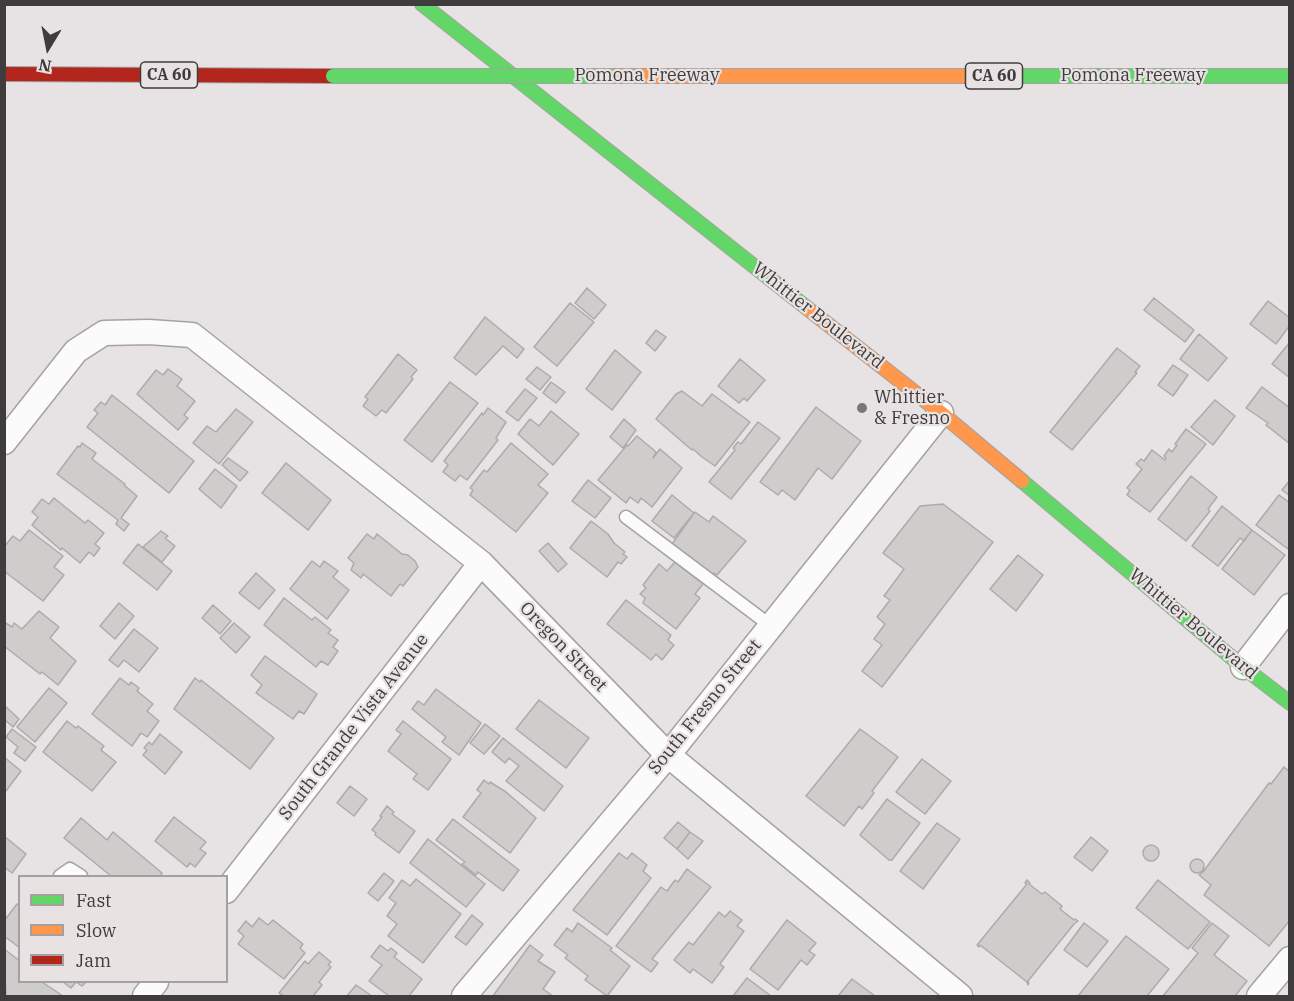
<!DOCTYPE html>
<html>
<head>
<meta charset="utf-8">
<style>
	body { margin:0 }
	#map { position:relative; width:1294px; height:1001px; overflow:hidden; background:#e7e3e4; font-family:"IBM Plex Serif",serif }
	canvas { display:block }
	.frame { position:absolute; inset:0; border:6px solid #3f3c3d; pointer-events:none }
	.legend { position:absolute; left:18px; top:875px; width:210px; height:108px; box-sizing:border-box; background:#e8e2e3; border:2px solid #a4a0a1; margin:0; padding:8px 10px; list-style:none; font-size:18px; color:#3f3c3d }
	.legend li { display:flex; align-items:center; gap:12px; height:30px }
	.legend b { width:30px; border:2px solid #a4a0a1 }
	.north { position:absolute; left:18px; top:18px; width:60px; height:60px; -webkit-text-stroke:4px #e8e2e3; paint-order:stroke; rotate:190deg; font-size:16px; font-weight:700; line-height:24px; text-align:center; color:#3f3c3d }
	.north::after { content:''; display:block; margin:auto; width:21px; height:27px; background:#3f3c3d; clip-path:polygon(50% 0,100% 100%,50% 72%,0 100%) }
</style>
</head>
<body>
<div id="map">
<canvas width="1294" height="1001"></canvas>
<div class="frame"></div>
<ul class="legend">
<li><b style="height:8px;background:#63d668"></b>Fast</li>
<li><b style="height:8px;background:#ff974d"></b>Slow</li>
<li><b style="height:8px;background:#b3261e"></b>Jam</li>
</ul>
<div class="north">N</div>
</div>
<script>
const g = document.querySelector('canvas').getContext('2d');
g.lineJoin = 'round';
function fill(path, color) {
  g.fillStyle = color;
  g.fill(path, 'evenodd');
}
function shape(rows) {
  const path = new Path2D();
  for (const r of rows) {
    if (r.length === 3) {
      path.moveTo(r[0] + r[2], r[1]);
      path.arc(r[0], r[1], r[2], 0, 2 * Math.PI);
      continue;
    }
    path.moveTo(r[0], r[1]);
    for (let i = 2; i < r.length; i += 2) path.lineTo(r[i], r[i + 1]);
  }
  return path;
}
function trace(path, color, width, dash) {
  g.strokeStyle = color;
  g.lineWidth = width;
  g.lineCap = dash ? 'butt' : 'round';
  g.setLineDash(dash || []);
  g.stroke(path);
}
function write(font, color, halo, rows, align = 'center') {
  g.font = font + ' "IBM Plex Serif",serif';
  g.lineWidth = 4.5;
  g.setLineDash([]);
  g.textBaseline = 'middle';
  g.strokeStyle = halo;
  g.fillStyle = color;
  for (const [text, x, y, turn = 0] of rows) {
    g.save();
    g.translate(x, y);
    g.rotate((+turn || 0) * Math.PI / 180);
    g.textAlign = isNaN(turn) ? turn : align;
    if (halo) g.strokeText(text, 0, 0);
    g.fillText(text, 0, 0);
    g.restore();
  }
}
const building = shape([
	[587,288,606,305,594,319,575,303,587,288],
	[1154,298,1194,330,1185,342,1144,310,1154,298],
	[1268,301,1290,318,1290,325,1276,344,1250,324,1268,301],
	[570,303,594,322,557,366,534,347,570,303],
	[485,317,524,349,517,358,503,346,476,375,454,358,485,317],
	[656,330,666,337,655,351,646,343,656,330],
	[1199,334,1227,358,1208,381,1180,359,1199,334],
	[1290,342,1290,378,1272,364,1290,342],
	[1117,348,1140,366,1135,372,1137,373,1072,450,1050,432,1117,348],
	[615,350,641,372,612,410,586,389,615,350],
	[398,354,417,370,411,377,413,379,386,413,382,410,376,416,363,406,368,399,365,397,398,354],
	[740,359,765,380,747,401,744,398,739,403,718,386,740,359],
	[1173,365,1188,375,1173,396,1158,385,1173,365],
	[537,367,551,377,540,390,526,379,537,367],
	[168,369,182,379,177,386,195,401,184,415,188,418,178,430,137,394,156,370,163,375,168,369],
	[450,382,478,403,432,462,404,440,450,382],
	[551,382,565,392,556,403,543,393,551,382],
	[1262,387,1290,408,1290,444,1266,425,1268,423,1246,408,1262,387],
	[525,389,537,398,518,421,506,412,525,389],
	[682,391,702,406,712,394,750,422,715,466,702,457,693,449,692,450,686,445,656,419,676,394,682,391],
	[112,395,194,461,169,493,87,427,98,413,94,410,101,402,105,405,112,395],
	[1215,400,1235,416,1213,445,1191,427,1215,400],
	[816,407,861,441,832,479,818,468,795,500,782,490,778,495,760,482,816,407],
	[488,408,506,422,496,438,498,440,467,480,460,475,455,481,443,472,448,465,444,461,482,413,483,415,488,408],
	[236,409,253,422,219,464,193,443,207,426,216,432,236,409],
	[551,411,579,434,553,465,518,434,530,419,539,426,551,411],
	[624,419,636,430,623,448,610,437,624,419],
	[758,422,780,438,731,499,709,482,735,450,733,448,738,442,741,444,758,422],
	[1186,429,1206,444,1150,512,1127,495,1130,490,1127,488,1142,469,1136,464,1141,459,1144,461,1152,450,1165,460,1166,458,1164,456,1169,449,1172,452,1177,445,1175,444,1186,429],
	[637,436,656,452,653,458,660,449,682,468,652,507,641,498,638,503,630,497,626,503,598,480,627,445,628,446,637,436],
	[82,443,96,453,92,459,125,484,124,485,137,496,121,518,129,524,124,531,116,524,118,520,57,474,78,446,80,447,82,443],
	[511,443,548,474,538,485,548,493,516,532,470,495,473,490,470,488,484,470,487,472,511,443],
	[228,458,248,472,240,481,222,465,228,458],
	[286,463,331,500,308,530,262,493,286,463],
	[215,469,237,486,221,508,199,489,215,469],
	[1191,476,1217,497,1208,509,1210,511,1186,541,1158,519,1191,476],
	[588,480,611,498,595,518,572,501,588,480],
	[1290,480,1290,496,1282,490,1290,480],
	[672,495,694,513,674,538,652,521,672,495],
	[1279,495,1290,503,1290,546,1288,549,1256,525,1279,495],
	[54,498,85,523,88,520,104,533,95,544,100,548,94,556,89,552,80,563,62,548,61,550,32,525,38,517,32,512,42,499,49,504,54,498],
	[943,504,993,542,882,687,862,671,882,645,874,639,885,624,877,617,890,600,884,596,904,569,883,553,920,506,943,504],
	[1222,506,1252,530,1244,541,1240,538,1218,566,1192,546,1222,506],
	[695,512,709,522,713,516,746,541,717,575,714,573,712,575,672,544,695,512],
	[591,521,608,534,614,543,625,552,623,554,627,557,621,564,618,562,607,577,570,548,591,521],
	[29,530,63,556,54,567,64,575,43,601,4,571,4,547,13,536,20,541,29,530],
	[1252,530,1285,555,1254,595,1222,569,1252,530],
	[161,531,168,536,165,538,175,546,162,562,143,547,161,531],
	[367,534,374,539,377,534,402,554,408,555,415,561,418,567,403,586,400,584,391,596,363,574,361,578,351,570,354,563,348,558,367,534],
	[548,543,567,564,558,572,539,551,548,543],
	[138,544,172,571,157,590,123,563,138,544],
	[1018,555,1043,575,1016,611,990,589,1018,555],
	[312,561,320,567,324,561,338,571,333,577,349,590,327,619,290,589,312,561],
	[675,562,703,584,695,594,700,598,676,629,643,603,645,598,640,594,646,588,643,585,659,564,667,571,675,562],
	[256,573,275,590,259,609,239,593,256,573],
	[284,598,312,620,315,617,331,630,328,633,338,640,333,647,338,651,328,665,321,661,316,667,264,625,284,598],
	[626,600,671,635,668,640,674,645,662,660,656,654,651,660,607,624,626,600],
	[119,603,134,616,115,639,100,626,119,603],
	[213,605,231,621,220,634,202,618,213,605],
	[39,611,59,627,50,638,76,661,58,685,42,672,40,674,4,646,4,622,12,627,14,623,22,629,39,611],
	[234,623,250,637,236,653,220,638,234,623],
	[134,629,158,648,139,672,124,660,118,667,109,660,134,629],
	[265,656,317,694,304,714,299,711,293,719,256,693,262,685,251,675,265,656],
	[120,678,129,685,131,682,139,688,137,691,153,704,147,711,159,721,147,737,141,733,132,746,92,714,120,678],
	[195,678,200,682,201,680,274,738,250,769,174,709,195,678],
	[49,688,67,703,35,742,17,727,49,688],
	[436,689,481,723,459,755,442,742,446,737,412,709,418,701,424,705,436,689],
	[539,700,589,738,566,768,516,729,539,700],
	[6,707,19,719,13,727,4,719,6,707],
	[67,721,76,728,78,726,104,746,101,750,116,762,92,791,43,752,67,721],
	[403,721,451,759,428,790,413,779,417,774,388,751,401,734,396,730,403,721],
	[485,724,500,736,484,754,470,743,485,724],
	[12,729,36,747,25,761,14,753,18,747,6,737,12,729],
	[860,729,898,757,872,791,874,793,862,809,859,806,844,826,806,796,860,729],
	[160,734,182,752,165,774,143,755,147,750,144,748,149,742,152,745,160,734],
	[503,738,563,786,544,811,506,781,519,766,509,758,505,763,492,752,503,738],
	[4,757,21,771,6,791,4,790,4,757],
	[922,759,951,781,925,814,896,792,922,759],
	[1284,767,1290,772,1290,920,1269,946,1204,895,1211,885,1199,875,1203,872,1269,783,1271,784,1284,767],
	[484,780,489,784,490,782,506,792,536,818,510,853,463,817,481,793,477,790,484,780],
	[350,786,367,799,354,816,337,803,350,786],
	[887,799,920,823,892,860,889,860,860,835,887,799],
	[387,806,394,812,392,814,415,831,399,853,375,835,376,833,372,830,382,817,380,816,387,806],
	[174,817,206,842,200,849,206,853,195,867,190,863,187,867,155,841,174,817],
	[81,818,107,840,113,832,162,873,160,876,111,876,64,838,81,818],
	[453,819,519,870,503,891,478,872,476,875,462,864,465,862,436,840,453,819],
	[678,822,690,832,677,849,664,838,678,822],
	[937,823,960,839,923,889,900,871,937,823],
	[690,832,703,841,688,859,677,849,690,832],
	[4,836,26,854,12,873,4,867,4,836],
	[1091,837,1108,851,1092,871,1074,857,1091,837],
	[428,839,485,884,466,907,410,863,428,839],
	[1151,853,8],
	[619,853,627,859,632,853,647,865,643,871,651,878,607,935,573,910,619,853],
	[1197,866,7],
	[687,869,711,887,652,959,658,963,651,972,616,946,661,887,667,891,675,880,678,882,687,869],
	[384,873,394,881,378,901,368,893,384,873],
	[416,879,461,914,423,963,388,936,397,924,387,916,396,903,389,898,402,880,410,886,416,879],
	[1027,880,1030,883,1029,884,1042,894,1045,892,1062,906,1060,909,1074,920,1075,919,1078,921,1074,924,1028,981,1029,983,1028,985,1027,982,980,945,979,947,977,945,1027,884,1025,883,1027,880],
	[1158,880,1210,922,1188,949,1136,908,1158,880],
	[17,904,20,905,20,948,4,936,4,921,17,904],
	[730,911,742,920,737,926,744,931,720,964,724,967,712,983,693,969,690,973,674,960,689,942,693,945,719,912,725,917,730,911],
	[472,915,483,924,466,945,455,937,472,915],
	[259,918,268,925,273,920,303,944,300,948,305,953,284,979,238,944,244,936,238,931,246,921,252,927,259,918],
	[787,920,816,943,809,951,815,955,807,965,801,960,778,990,750,969,787,920],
	[578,923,612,948,610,950,630,966,607,996,585,980,588,976,565,958,568,955,554,945,567,928,572,932,578,923],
	[1084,923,1108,941,1087,967,1064,950,1084,923],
	[1212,923,1229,936,1214,955,1247,981,1235,996,1163,996,1198,953,1192,948,1212,923],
	[1126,936,1169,969,1147,996,1078,996,1126,936],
	[380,945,388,951,391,948,397,953,394,957,422,979,409,996,389,996,369,981,382,965,371,957,380,945],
	[530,945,543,955,538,961,555,972,543,989,553,996,493,996,530,945],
	[4,949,20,961,20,982,42,982,63,996,6,996,4,949],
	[319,952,331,962,328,965,331,967,319,982,322,985,313,996,284,996,279,993,305,961,308,964,319,952],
	[747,978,771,996,733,996,747,978],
	[852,979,875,996,838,996,852,979],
	[63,982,86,982,82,986,76,982,71,988,63,982],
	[356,985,372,996,347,996,356,985]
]);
const lane = shape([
	[626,517,771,626],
	[60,876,70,869,81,876]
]);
const street = shape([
	[4,442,76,351,104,333,149,332,192,335,481,563,668,755,960,996],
	[1243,667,1290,606],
	[226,891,481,563],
	[145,996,156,982],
	[464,996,668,755,941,413],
	[1259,996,1290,959]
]);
const fast = shape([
	[422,4,807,308],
	[979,76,1290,76],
	[1022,481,1243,667,1290,703]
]);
const slow = shape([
	[698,76,979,76],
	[807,308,941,413,1022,481]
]);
const jam = shape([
	[4,74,333,76]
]);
const fastBridge = shape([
	[333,76,616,76]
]);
const slowBridge = shape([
	[616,76,698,76]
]);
const markers = [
	[862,408,6,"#7a7677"]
];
const shields = [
	[169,75,57],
	[994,76,57]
];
const shieldNames = [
	["CA 60",169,75],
	["CA 60",994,76]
];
const streetNames = [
	["Pomona Freeway",647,76],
	["Pomona Freeway",1133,76],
	["Whittier Boulevard",818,316,38],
	["Whittier Boulevard",1193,624,40],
	["Oregon Street",563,647,46],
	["South Fresno Street",705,707,-51],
	["South Grande Vista Avenue",354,727,-52]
];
const poiNames = [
	["Whittier",874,398],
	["& Fresno",874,419]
];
fill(building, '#cfcccc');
trace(building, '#adaaab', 1.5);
trace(lane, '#a4a2a2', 15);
trace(street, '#a4a2a2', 27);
trace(fast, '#a4a2a2', 16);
trace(slow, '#a4a2a2', 16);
trace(jam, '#a4a2a2', 16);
trace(lane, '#fbfbfb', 12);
trace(street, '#fbfbfb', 24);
trace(fast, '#63d668', 14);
trace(slow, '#ff974d', 14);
trace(jam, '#b3261e', 14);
trace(fastBridge, '#a4a2a2', 16, []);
trace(slowBridge, '#a4a2a2', 16, []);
trace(fastBridge, '#63d668', 14);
trace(slowBridge, '#ff974d', 14);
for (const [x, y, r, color] of markers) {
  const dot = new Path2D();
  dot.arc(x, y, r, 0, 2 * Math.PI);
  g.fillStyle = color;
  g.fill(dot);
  trace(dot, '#e8e2e3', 2);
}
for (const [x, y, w] of shields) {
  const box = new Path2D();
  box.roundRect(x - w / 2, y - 13, w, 26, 4.5);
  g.fillStyle = '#e8e2e3';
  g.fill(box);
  trace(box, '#3f3c3d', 1.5);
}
write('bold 16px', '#3f3c3d', null, shieldNames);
write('18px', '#3f3c3d', '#e8e2e3', streetNames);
write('18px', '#3f3c3d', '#e8e2e3', poiNames, 'left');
</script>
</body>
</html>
